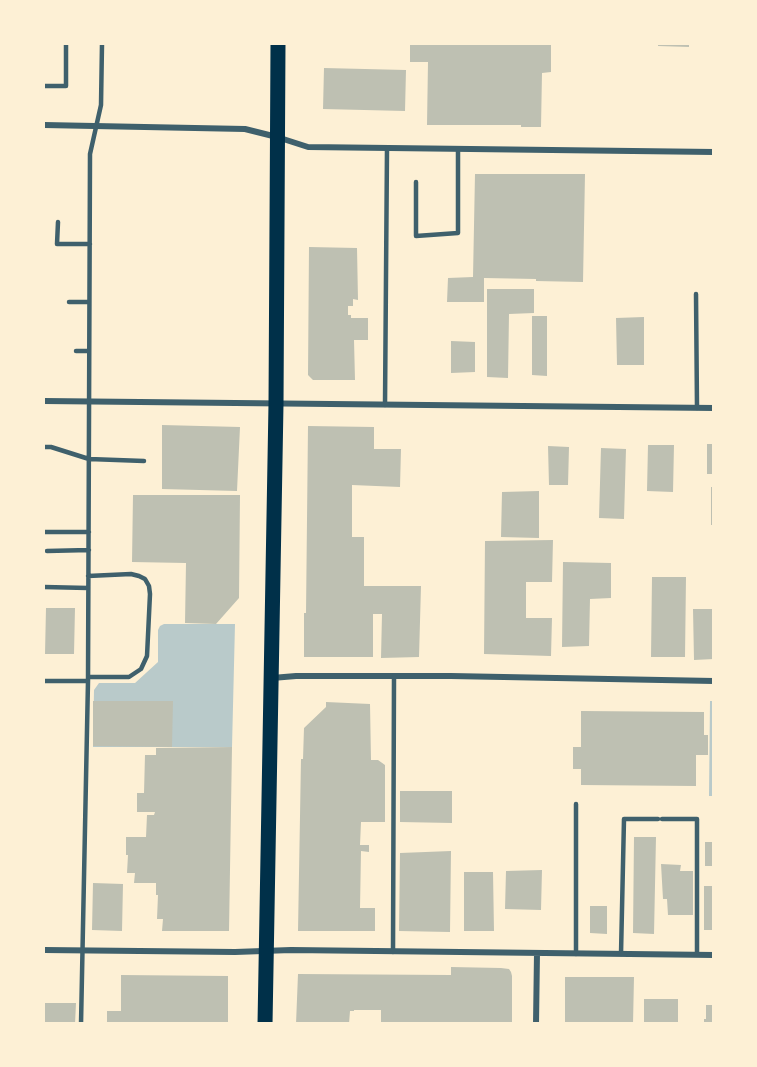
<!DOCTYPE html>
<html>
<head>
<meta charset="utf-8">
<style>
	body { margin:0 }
	#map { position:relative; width:757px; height:1067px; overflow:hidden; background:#fdf0d5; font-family:"Titillium Web",sans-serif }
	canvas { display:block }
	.frame { position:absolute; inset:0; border:45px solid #fdf0d5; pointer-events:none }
</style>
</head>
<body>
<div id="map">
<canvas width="757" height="1067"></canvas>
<div class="frame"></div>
</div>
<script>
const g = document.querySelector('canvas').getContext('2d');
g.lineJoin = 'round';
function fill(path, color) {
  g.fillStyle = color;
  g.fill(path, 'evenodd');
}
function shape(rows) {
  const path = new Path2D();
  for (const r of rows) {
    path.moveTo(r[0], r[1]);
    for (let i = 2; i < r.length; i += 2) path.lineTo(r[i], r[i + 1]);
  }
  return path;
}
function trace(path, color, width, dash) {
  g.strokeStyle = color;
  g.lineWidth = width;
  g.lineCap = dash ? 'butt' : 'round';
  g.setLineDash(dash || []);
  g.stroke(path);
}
const green = shape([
	[164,624,235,624,232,747,93,747,94,690,99,683,135,683,158,662,158,630,160,626],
	[710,701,714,701,713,796,709,796]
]);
const building = shape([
	[410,44,551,44,551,72,542,73,541,127,521,127,521,125,427,125,428,62,410,62],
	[658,44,689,44,689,47,658,46],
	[324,68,406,70,405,111,323,109],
	[475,174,585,174,583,282,536,281,536,279,484,278,484,302,447,302,448,278,473,277],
	[309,247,357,248,358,300,353,299,353,306,348,306,348,315,351,315,351,318,368,318,368,340,354,340,355,380,313,380,308,375],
	[487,289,534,289,534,313,509,314,508,378,487,377],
	[532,316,547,316,547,376,532,375],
	[644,317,644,365,617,365,616,318],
	[451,341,475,342,475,372,451,373],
	[162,425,240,427,237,491,162,489],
	[308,426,374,427,374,449,401,449,400,487,352,485,352,537,364,537,364,586,421,586,419,657,381,658,382,614,373,614,373,657,304,657,304,613,306,613],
	[707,444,714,444,714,474,707,474],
	[648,445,674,445,673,492,647,491],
	[548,446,569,447,568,485,549,485],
	[601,448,626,449,624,519,599,518],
	[711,487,714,487,714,525,711,525],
	[539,491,539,538,501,537,502,492],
	[133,495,240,495,239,598,216,624,185,623,186,563,132,562],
	[553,540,552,582,526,582,526,618,552,618,551,656,484,654,485,541],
	[563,562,611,563,611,598,590,599,589,646,562,647],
	[652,577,686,577,685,657,651,657],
	[46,608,75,608,74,654,45,654],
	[693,609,714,609,714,659,694,660],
	[93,701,173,701,172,747,93,746],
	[326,702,370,704,371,760,378,760,385,765,385,822,361,822,360,845,369,845,369,852,361,851,360,908,375,908,375,931,298,931,301,759,303,759,304,728,326,707],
	[581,711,704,712,704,735,708,735,708,755,696,755,696,786,581,785,581,769,573,769,573,747,581,747],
	[232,747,229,931,162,931,163,919,157,919,158,895,156,895,156,883,134,883,135,873,127,873,128,855,126,855,126,837,146,837,147,815,154,815,155,812,137,812,137,793,144,793,145,755,156,755,156,748],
	[400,791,452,791,452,823,400,822],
	[634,837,656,837,654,934,633,933],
	[705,842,714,842,714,866,705,866],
	[451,851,450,932,399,931,400,853],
	[661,864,681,865,680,871,693,871,693,915,668,915,667,899,663,899],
	[542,870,541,910,505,909,506,871],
	[464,872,493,872,494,931,464,931],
	[93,883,123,884,122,931,92,930],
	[704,886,712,886,714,887,714,930,704,930],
	[590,906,607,906,607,934,590,933],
	[451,967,501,968,509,969,511,972,512,976,512,1024,381,1024,381,1010,354,1010,354,1011,350,1011,349,1024,296,1024,298,974,451,975],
	[121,975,228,976,228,1024,107,1024,107,1011,121,1011],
	[565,977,634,977,633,1024,565,1024],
	[644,999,678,999,678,1024,644,1024],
	[44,1003,76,1003,75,1024,44,1024],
	[706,1005,714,1005,714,1024,704,1024,704,1019,706,1019]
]);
const service = shape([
	[44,86,66,86,66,44],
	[416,182,416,236,458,233,458,149],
	[58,222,57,244,90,244],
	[696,294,697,408],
	[69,302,89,302],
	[76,351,89,351],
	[385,405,387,148],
	[44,447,51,447,89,459,144,461],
	[44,532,89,532],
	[47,551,89,550],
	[44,587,88,588],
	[88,677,129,677,141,669,147,656,150,594,149,586,145,579,139,576,131,574,88,576],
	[44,681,88,681],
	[662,819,697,819,697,954],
	[393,952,394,676],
	[576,954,576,804],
	[621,954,624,819,658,819],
	[81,1024,88,681,90,154,101,105,102,44]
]);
const minor = shape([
	[44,125,245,129,277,137,308,147,714,152],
	[44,401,714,408],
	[272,678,296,676,451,676,714,681],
	[44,950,235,952,291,950,714,955],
	[536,1024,537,953]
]);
const primary = shape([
	[265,1024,276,404,278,44]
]);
fill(green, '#b9caca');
fill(building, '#bec0b2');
trace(service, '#3f606c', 4.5);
trace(minor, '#3f606c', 6);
trace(primary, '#003049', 15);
</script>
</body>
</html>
